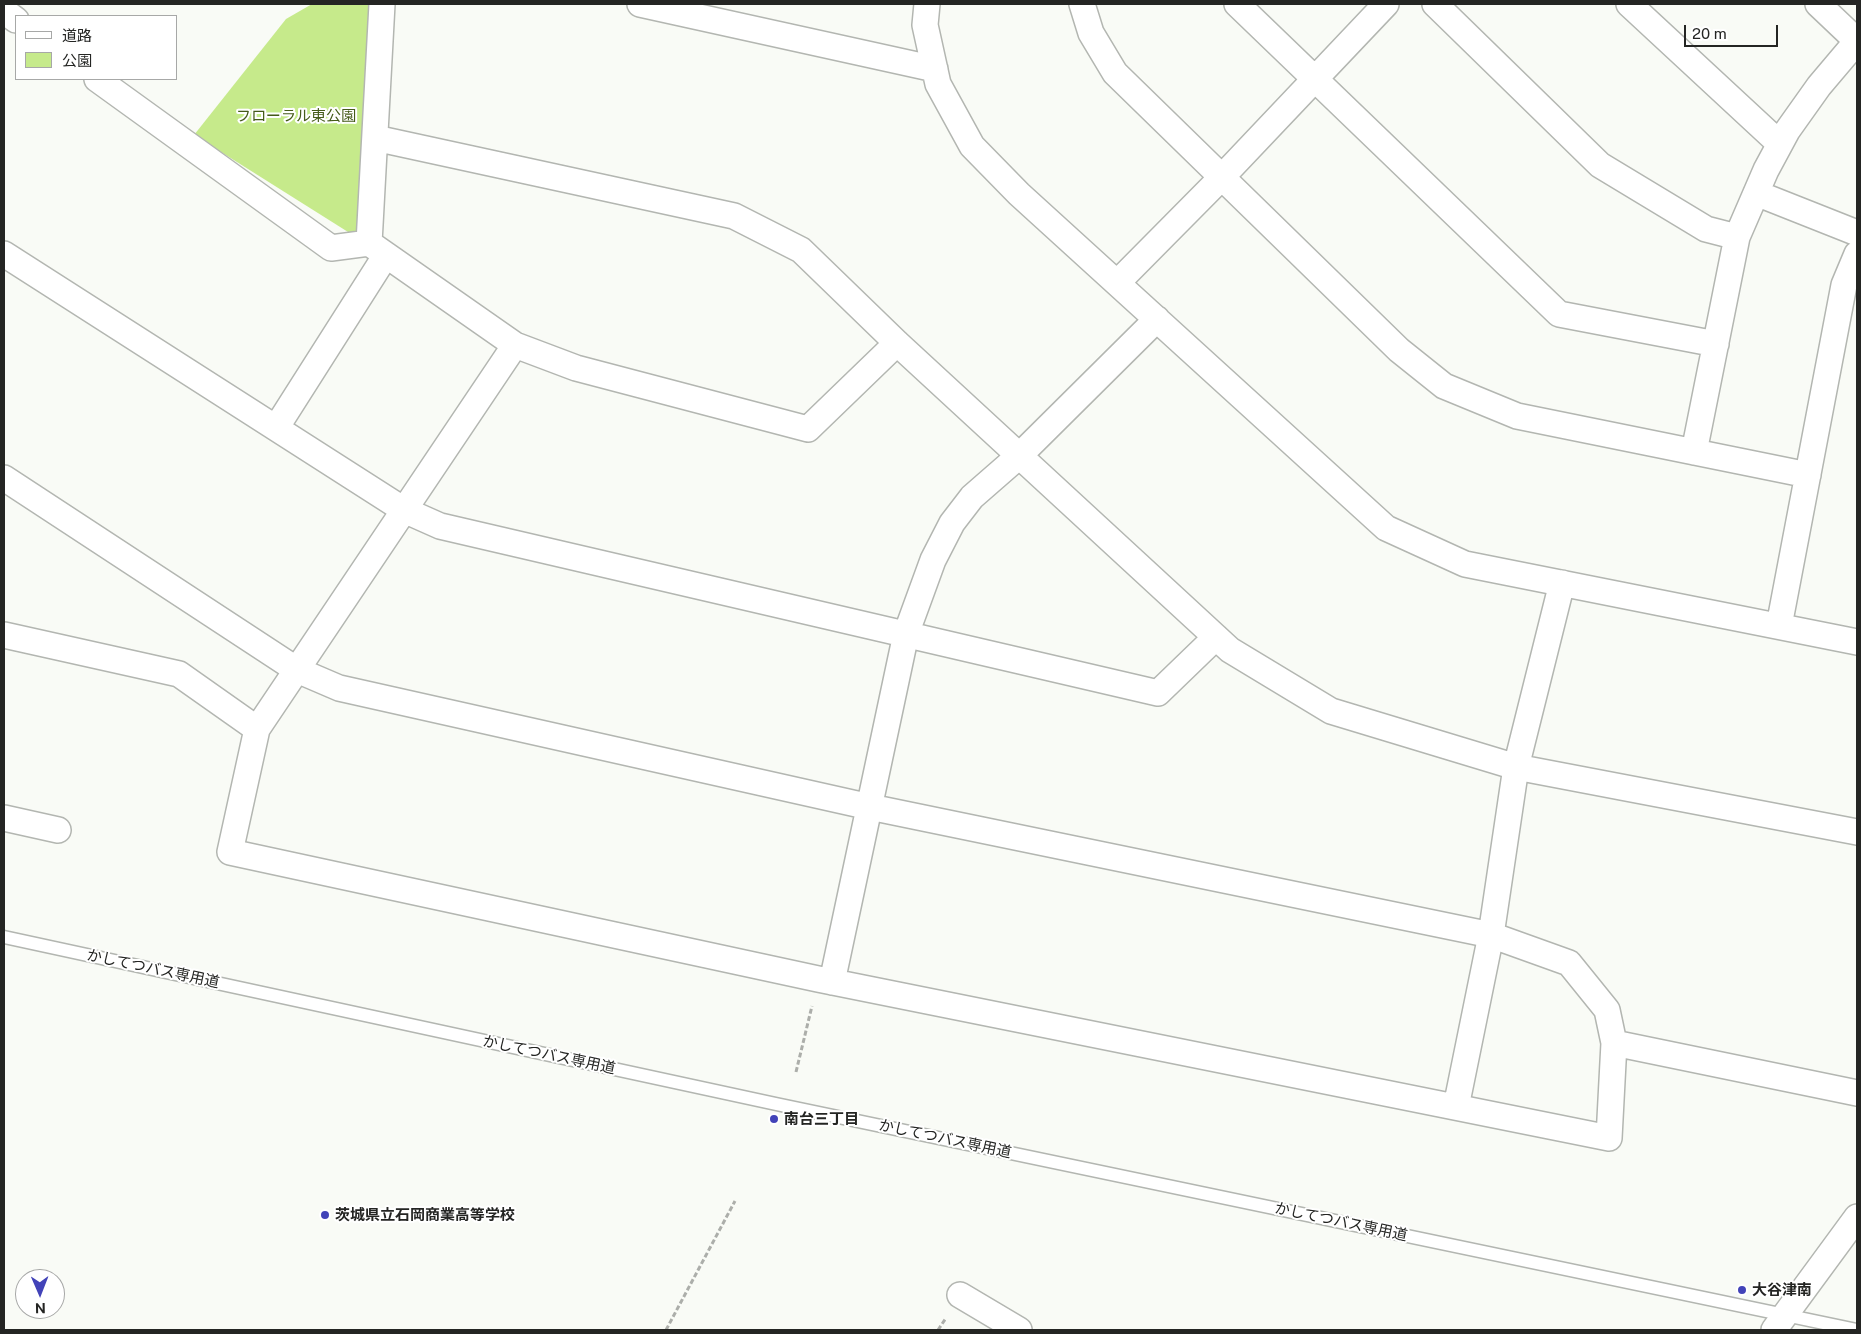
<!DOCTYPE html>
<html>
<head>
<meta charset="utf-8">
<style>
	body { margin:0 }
	#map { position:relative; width:1861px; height:1334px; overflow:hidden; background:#f9fbf6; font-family:"Public Sans","Noto Sans JP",sans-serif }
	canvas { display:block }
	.frame { position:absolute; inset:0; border:5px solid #242523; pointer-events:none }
	.legend { position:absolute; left:15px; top:15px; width:162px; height:65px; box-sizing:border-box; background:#fff; border:1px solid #a7a8a7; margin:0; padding:6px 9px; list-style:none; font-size:15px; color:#242523 }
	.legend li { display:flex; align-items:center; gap:10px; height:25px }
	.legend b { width:25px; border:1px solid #a7a8a7 }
	.north { position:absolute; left:15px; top:1269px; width:50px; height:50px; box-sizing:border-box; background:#fff; border:1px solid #a7a8a7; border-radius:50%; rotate:179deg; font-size:14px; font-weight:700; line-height:20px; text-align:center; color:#242523 }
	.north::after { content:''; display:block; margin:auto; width:18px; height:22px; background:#4243b8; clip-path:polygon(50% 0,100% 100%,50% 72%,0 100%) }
	.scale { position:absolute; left:1684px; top:25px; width:94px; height:22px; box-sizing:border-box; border:2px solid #242523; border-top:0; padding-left:6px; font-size:15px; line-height:18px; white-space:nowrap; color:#242523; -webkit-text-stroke:4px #fff; paint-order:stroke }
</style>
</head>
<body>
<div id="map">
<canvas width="1861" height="1334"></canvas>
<div class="frame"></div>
<ul class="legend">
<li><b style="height:6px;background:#fff"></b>道路</li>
<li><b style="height:14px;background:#c6ea8b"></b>公園</li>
</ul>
<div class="north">N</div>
<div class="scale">20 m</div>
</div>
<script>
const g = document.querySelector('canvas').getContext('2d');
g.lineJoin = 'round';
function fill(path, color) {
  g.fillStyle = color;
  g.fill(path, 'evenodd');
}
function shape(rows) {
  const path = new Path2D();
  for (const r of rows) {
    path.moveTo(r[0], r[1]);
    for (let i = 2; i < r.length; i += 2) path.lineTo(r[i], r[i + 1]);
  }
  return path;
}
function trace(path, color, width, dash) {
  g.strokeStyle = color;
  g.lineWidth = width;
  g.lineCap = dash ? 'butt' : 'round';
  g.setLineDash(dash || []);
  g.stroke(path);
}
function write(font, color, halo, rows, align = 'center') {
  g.font = font + ' "Public Sans","Noto Sans JP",sans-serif';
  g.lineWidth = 4;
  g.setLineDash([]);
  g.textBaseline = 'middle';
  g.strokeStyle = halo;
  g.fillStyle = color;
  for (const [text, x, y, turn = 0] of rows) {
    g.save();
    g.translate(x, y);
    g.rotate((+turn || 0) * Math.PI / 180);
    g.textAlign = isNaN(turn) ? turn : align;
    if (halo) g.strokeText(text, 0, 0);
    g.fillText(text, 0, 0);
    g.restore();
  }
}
const green = shape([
	[312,4,371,4,356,237,194,135,286,19]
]);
const path = shape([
	[796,1072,812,1006],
	[666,1330,735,1201],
	[938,1330,946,1318]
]);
const service = shape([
	[4,937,776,1104,1857,1330]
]);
const minor = shape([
	[382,4,369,243,515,345,576,368,808,429,897,343],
	[640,4,935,69],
	[927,4,925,25,938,84,972,146,1019,194,1386,528,1465,564,1857,642],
	[1082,4,1091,33,1115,73,1399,350,1444,386,1517,416,1808,475],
	[1237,4,1559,314,1716,344],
	[1435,4,1600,165,1706,229,1737,237],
	[1629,4,1780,144],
	[4,11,16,20],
	[97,79,331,248,369,243],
	[375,138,734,216,801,250,897,343,1230,650,1331,711,1516,767,1857,832],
	[1756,193,1857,233],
	[4,254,404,510,440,526,1158,693,1216,637],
	[1117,283,1222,177,1386,4],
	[515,345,257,729,230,852,818,979,1609,1138,1614,1043],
	[276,428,386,255],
	[1694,452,1737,237,1766,170,1787,131,1819,86,1857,41,1818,4],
	[4,478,297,670,339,688,870,807,1491,935,1569,963,1607,1010,1614,1043,1857,1093],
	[1779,626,1844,285,1857,254],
	[4,635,179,674,257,729],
	[4,818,58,830],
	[832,982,906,634,933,560,952,523,972,497,1019,456,1157,319],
	[1456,1107,1491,935,1516,767,1562,583],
	[960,1295,1019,1330],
	[1774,1330,1857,1217]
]);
const markers = [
	[774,1119,5,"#4243b8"],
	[325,1215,5,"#4243b8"],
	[1742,1290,5,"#4243b8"]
];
const parkNames = [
	["フローラル東公園",296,116]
];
const streetNames = [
	["かしてつバス専用道",153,969,12],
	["かしてつバス専用道",549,1055,12],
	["かしてつバス専用道",945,1139,12],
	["かしてつバス専用道",1341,1222,12]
];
const poiNames = [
	["南台三丁目",784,1119],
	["茨城県立石岡商業高等学校",335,1215],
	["大谷津南",1752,1290]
];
fill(green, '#c6ea8b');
trace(service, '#b3b6b1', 15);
trace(minor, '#b3b6b1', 28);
trace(path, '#acaeaa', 3, [5, 2.5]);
trace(service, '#fff', 12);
trace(minor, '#fff', 25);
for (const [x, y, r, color] of markers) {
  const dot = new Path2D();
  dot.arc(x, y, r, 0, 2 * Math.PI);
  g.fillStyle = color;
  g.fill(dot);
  trace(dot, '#fff', 2);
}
write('15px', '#455b19', '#fff', parkNames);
write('15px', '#242523', '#fff', streetNames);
write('bold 15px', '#242523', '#fff', poiNames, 'left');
</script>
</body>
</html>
